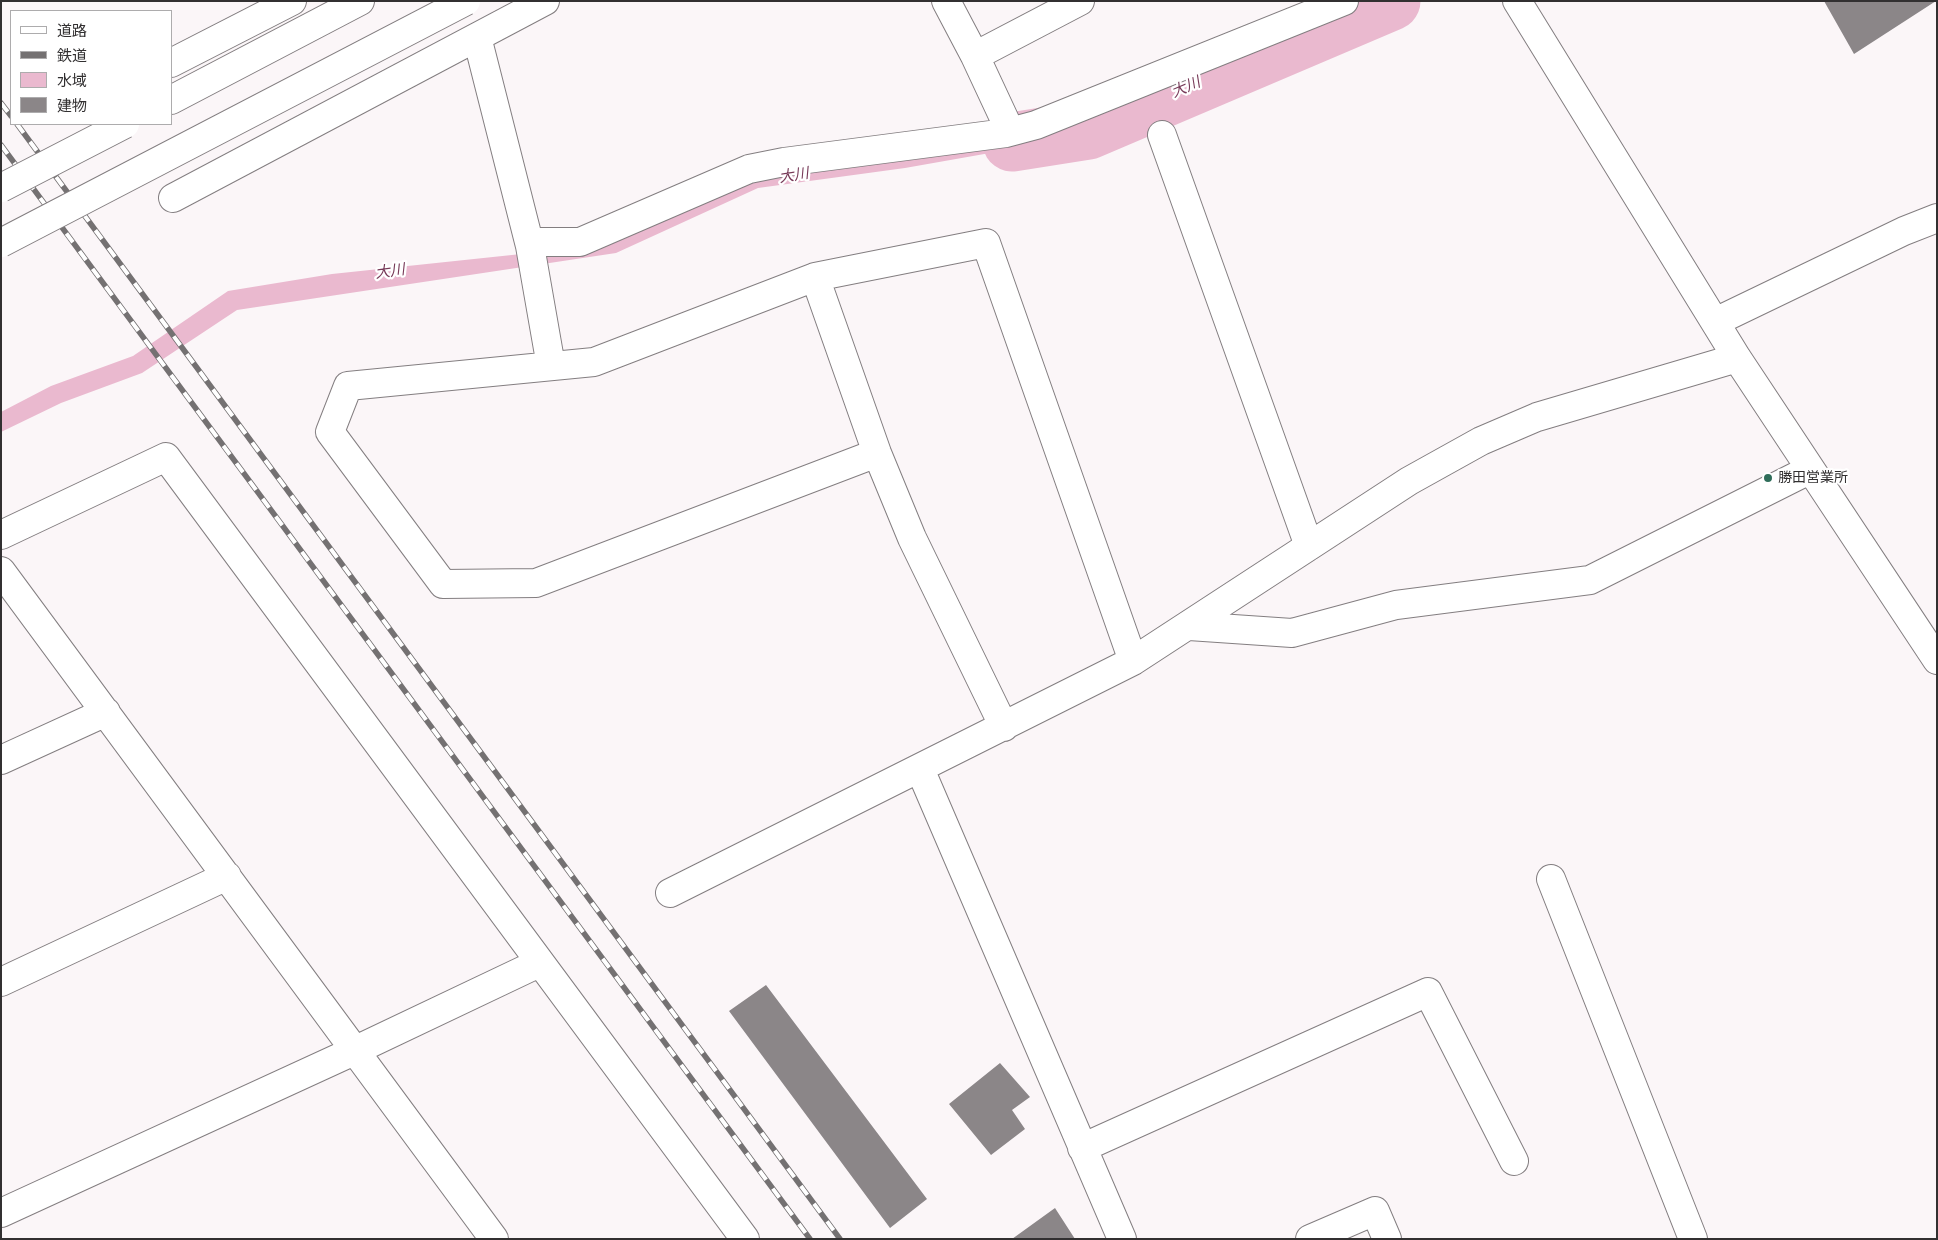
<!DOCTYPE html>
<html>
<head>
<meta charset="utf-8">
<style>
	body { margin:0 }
	#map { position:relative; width:1938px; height:1240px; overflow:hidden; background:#fbf6f8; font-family:"Varela Round","Noto Sans JP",sans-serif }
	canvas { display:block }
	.frame { position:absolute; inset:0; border:2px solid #323031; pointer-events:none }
	.legend { position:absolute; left:10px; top:10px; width:162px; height:115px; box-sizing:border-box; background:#fff; border:1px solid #adacad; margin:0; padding:6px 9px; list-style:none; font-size:15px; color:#323031 }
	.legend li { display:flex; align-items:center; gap:10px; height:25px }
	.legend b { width:25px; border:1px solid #adacad }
</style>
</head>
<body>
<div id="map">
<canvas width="1938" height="1240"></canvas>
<div class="frame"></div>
<ul class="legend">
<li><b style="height:6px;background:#fff"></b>道路</li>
<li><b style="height:6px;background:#747172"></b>鉄道</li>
<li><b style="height:14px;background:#eab9cf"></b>水域</li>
<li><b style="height:14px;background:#8b8688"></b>建物</li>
</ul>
</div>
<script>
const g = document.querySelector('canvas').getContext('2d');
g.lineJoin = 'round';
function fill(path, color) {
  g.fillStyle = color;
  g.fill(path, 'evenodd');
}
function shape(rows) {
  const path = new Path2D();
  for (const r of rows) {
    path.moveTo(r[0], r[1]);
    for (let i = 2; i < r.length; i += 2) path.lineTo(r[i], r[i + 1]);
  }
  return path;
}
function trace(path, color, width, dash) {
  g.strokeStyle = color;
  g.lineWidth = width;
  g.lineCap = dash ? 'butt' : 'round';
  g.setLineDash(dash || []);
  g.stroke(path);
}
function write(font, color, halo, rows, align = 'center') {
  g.font = font + ' "Varela Round","Noto Sans JP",sans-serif';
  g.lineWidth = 4.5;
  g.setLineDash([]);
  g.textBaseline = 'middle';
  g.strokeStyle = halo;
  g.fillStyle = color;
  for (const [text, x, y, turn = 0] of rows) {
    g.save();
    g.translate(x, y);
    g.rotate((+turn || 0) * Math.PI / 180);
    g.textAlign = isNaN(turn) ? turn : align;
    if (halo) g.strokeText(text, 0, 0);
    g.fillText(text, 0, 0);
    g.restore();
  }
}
const water = shape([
	[1090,124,1092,135,905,168,758,188,616,253,237,310,142,373,61,403,1,432,1,412,51,386,133,356,228,291,332,274,597,246,753,179]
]);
const river = shape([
	[1012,142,1088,130,1391,1]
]);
const building = shape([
	[1824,1,1936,1,1854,54],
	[766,985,927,1199,890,1228,729,1011],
	[1000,1063,1030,1097,1012,1110,1025,1129,991,1155,949,1104],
	[1055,1208,1075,1239,1012,1239]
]);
const minor = shape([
	[946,1,975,56,1010,131],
	[1517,1,1737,358,1937,660],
	[477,37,530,246,551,366],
	[975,56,1080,1],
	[171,63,292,1],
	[171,100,360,1],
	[1162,135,1309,546],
	[173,198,545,1],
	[529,242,580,242,749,169,784,162,1006,133,1036,125,1344,1],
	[815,277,986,243,1133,661],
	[1715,322,1904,231,1937,218],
	[877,453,536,583,443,584,330,432,348,386,594,362,815,277,877,453,912,538,1004,727],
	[1,535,166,457,745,1239],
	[1,571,494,1239],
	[1189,626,1292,633,1396,605,1590,580,1809,470],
	[1,760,106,712],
	[920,769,1122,1239],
	[1551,879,1693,1239],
	[670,893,1133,661,1409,481,1481,441,1537,417,1737,358],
	[1,982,227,876],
	[1082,1148,1428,992,1514,1161],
	[1,1213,356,1050,539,963],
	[1310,1239,1375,1211,1387,1239]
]);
const rail = shape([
	[1,103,11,116],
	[17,124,840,1239],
	[1,145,810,1239]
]);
const minorBridge = shape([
	[1,188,125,124],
	[1,243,466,1]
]);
const markers = [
	[1768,478,5,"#2f6d5a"]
];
const poiNames = [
	["勝田営業所",1778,478]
];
const waterNames = [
	["大川",1186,88,-23],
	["大川",794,176,-9],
	["大川",390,272,-8]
];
fill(water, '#eab9cf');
trace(river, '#eab9cf', 59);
fill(building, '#8b8688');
trace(minor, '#837e80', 30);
trace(minor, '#fff', 28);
trace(rail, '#747172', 5.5);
trace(rail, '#fff', 4, [11]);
trace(minorBridge, '#837e80', 30, []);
trace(minorBridge, '#fff', 28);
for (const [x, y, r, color] of markers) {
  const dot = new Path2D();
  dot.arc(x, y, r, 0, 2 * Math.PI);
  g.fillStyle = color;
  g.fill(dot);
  trace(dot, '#fff', 2);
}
write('14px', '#323031', '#fff', poiNames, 'left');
write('italic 15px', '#773a58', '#fff', waterNames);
</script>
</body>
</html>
